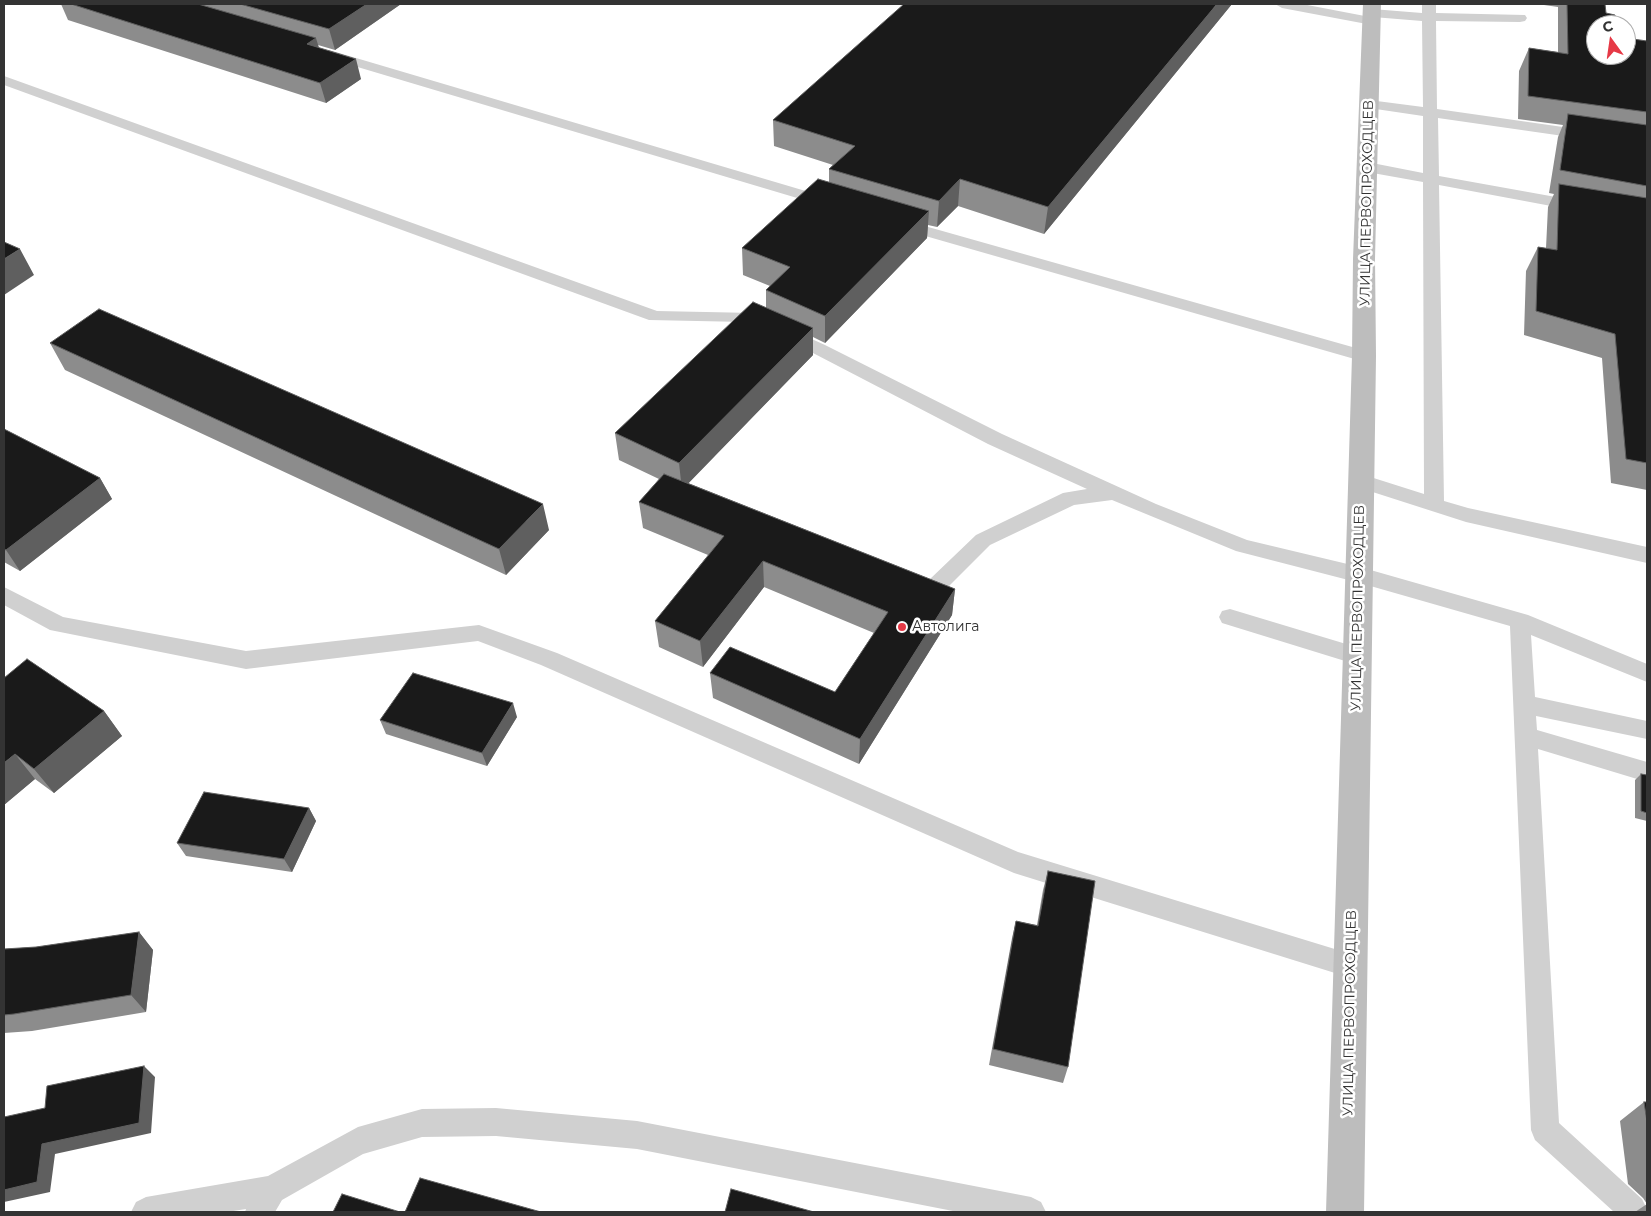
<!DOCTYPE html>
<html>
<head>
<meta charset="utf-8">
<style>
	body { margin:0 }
	#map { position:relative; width:1651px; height:1216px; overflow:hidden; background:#fff; font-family:Montserrat,sans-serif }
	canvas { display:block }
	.frame { position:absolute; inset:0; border:5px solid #333; pointer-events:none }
	.north { position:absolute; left:1586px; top:15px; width:50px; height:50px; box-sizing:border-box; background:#fff; border:1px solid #adadad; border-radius:50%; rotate:346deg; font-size:14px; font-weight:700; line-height:20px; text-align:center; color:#333 }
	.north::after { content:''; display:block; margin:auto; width:18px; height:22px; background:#e63946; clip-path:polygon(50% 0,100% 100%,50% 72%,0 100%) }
</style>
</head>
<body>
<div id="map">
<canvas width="1651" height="1216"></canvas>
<div class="frame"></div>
<div class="north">С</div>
</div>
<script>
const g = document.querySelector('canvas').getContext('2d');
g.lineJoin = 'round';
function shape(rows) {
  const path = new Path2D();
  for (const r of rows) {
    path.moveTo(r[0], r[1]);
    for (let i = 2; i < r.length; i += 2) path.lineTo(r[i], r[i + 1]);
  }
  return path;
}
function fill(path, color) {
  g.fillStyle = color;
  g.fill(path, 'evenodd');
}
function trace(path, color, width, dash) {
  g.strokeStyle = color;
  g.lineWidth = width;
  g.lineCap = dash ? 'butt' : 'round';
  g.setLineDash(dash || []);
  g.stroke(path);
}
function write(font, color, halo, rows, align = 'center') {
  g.font = font + ' Montserrat,sans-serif';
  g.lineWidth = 5;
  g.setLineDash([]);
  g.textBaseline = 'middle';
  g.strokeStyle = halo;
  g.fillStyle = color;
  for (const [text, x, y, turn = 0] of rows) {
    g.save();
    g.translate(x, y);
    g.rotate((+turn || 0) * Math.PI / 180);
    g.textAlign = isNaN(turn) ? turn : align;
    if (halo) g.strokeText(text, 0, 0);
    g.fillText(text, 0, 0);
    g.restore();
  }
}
const lane = shape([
	[1275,4,1302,4,1370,17,1365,13,1372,9,1422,13,1422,4,1436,4,1436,13,1525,15,1527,18,1525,21,1520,22,1436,21,1437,109,1647,139,1647,148,1438,118,1439,176,1578,201,1584,203,1586,206,1584,209,1578,211,1439,185,1444,501,1468,508,1647,547,1647,563,1466,522,1354,486,1351,481,1354,476,1361,474,1424,494,1423,182,1367,172,1362,170,1359,167,1362,164,1367,162,1423,173,1423,116,1369,108,1364,107,1362,104,1364,101,1369,100,1423,107,1422,21,1373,17,1379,21,1372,25,1282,8,1275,4],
	[329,50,836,200,838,203,836,206,830,208,824,206,324,57,322,54,329,50],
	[4,76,657,311,754,313,825,345,1002,434,1156,504,1247,540,1360,567,1528,615,1647,664,1647,682,1531,635,1535,697,1647,721,1647,739,1536,716,1537,730,1647,762,1647,782,1538,749,1559,1123,1642,1199,1647,1209,1645,1212,1614,1212,1535,1140,1531,1130,1510,626,1360,583,1236,551,1112,500,1074,505,990,545,943,592,936,594,929,592,926,586,929,580,976,535,1063,493,1087,489,988,444,813,353,745,322,649,320,4,85,4,76],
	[900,219,1370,352,1373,356,1370,360,1364,362,1358,360,894,227,892,224,894,221,900,219],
	[4,587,63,617,246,651,479,625,557,653,1018,852,1351,954,1360,957,1364,966,1360,975,1351,978,1014,873,541,665,478,641,246,669,50,630,4,605,4,587],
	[1230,609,1366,650,1369,656,1366,662,1358,665,1222,623,1219,617,1222,611,1230,609],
	[496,1108,637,1121,1031,1197,1041,1202,1046,1212,958,1212,637,1149,496,1136,422,1137,363,1154,282,1200,275,1212,245,1212,246,1209,227,1212,131,1212,136,1202,146,1197,268,1176,358,1127,422,1109,496,1108]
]);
const secondary = shape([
	[1363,4,1381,4,1375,259,1376,356,1364,1212,1326,1212,1352,356,1353,259,1363,4]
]);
const wall = shape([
	[61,4,401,4,335,50,318,45,319,48,361,79,326,103,68,20],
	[1232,4,1044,234,958,206,937,227,928,225,927,238,825,343,813,337,813,355,688,483,955,589,952,615,859,764,713,698,710,673,835,692,874,633,764,587,703,667,659,647,655,621,708,555,643,528,639,502,659,479,619,460,615,433,766,307,766,290,770,286,743,275,742,248,829,182,829,169,833,165,774,146,773,120],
	[1537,4,1605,4,1596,55,1647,41,1647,490,1611,483,1602,358,1524,335,1526,271,1538,247,1546,248,1548,207,1554,194,1549,193,1558,137,1563,125,1518,119,1519,71,1529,48,1558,52,1558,7],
	[50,343,549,530,506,575,65,370],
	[4,429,100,478,112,499,20,571,4,562],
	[27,659,104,711,122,736,54,793,35,779,4,805],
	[517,717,487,766,386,734,380,720],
	[1641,774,1647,775,1647,821,1635,818,1635,780],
	[309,808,316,821,292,872,186,856,177,843],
	[1048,871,1068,1067,1063,1083,989,1065,1012,938,1016,921,1037,925,1043,890],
	[139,932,153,950,146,1012,32,1031,4,1033,4,949,36,947],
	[1644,1102,1647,1102,1647,1212,1635,1212,1647,1204,1643,1198,1628,1184,1620,1121]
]);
const shadedWall = shape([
	[367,4,401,4,335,50,329,29],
	[1217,4,1232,4,1044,234,1048,207],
	[316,38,322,58,307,44],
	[356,59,361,79,326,103,320,83],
	[960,179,958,206,937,227,939,201],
	[929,211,927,238,825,343,825,316],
	[20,249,34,275,4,295,4,259],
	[813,328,813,355,682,490,679,463],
	[100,478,112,499,20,571,6,550],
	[543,504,549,530,506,575,499,549],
	[763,561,764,587,703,667,700,641],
	[955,589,952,615,859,764,860,739],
	[513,703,517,717,487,766,482,753],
	[104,711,122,736,54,793,34,769],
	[15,754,35,779,4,805,4,763],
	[309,808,316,821,292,872,284,859],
	[139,932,153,950,146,1012,131,995],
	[144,1066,155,1077,151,1133,55,1154,50,1192,4,1202,4,1190,42,1144]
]);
const building = shape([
	[71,4,198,4,316,38,307,44,356,59,320,83,71,4],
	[240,4,367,4,329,29,240,4],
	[904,4,1217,4,1048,207,960,179,939,201,829,169,855,146,773,120,904,4],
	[1567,4,1605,4,1606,13,1615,15,1615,25,1596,25,1596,55,1626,55,1626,38,1647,41,1647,112,1528,96,1529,48,1568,54,1567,4],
	[1568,114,1647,125,1647,186,1560,170,1568,114],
	[818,179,929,211,825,316,766,290,790,267,742,248,818,179],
	[1559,184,1647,198,1647,463,1626,459,1615,334,1536,311,1538,247,1557,250,1559,184],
	[4,242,20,249,4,259,4,242],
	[753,302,813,328,679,463,615,433,753,302],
	[99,309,543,504,499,549,50,343,99,309],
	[4,429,100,478,6,550,4,549,4,429],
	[664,474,955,589,860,739,710,673,730,647,835,692,888,612,763,561,700,641,655,621,724,536,639,502,664,474],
	[27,659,104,711,34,769,15,754,4,763,4,678,27,659],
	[413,673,513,703,482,753,380,720,413,673],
	[1641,774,1647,775,1647,813,1641,811,1641,774],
	[204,792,309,808,284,859,177,843,204,792],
	[1048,871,1095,881,1068,1067,993,1049,1016,921,1038,926,1048,871],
	[139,932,131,995,14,1014,4,1015,4,949,36,947,139,932],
	[144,1066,139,1123,42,1144,37,1182,4,1190,4,1117,45,1108,47,1086,144,1066],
	[1644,1102,1647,1102,1647,1122,1644,1102],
	[420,1178,541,1212,405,1212,420,1178],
	[731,1189,814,1212,725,1212,731,1189],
	[342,1194,400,1212,333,1212,342,1194]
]);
const markers = [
	[902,627,5,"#e63946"]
];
const streetNames = [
	["УЛИЦА ПЕРВОПРОХОДЦЕВ",1367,203,-89],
	["УЛИЦА ПЕРВОПРОХОДЦЕВ",1358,608,-89],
	["УЛИЦА ПЕРВОПРОХОДЦЕВ",1350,1013,-89]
];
const poiNames = [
	["Автолига",912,627]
];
fill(lane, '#d0d0d0');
fill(secondary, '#bdbdbd');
fill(wall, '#8c8c8c');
fill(shadedWall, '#5f5f5f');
fill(building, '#1a1a1a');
trace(building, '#5f5f5f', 1);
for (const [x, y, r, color] of markers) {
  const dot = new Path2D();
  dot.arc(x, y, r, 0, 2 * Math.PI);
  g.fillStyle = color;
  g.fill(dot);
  trace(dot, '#fff', 2);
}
write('14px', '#333', '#fff', streetNames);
write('14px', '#333', '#fff', poiNames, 'left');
</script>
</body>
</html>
